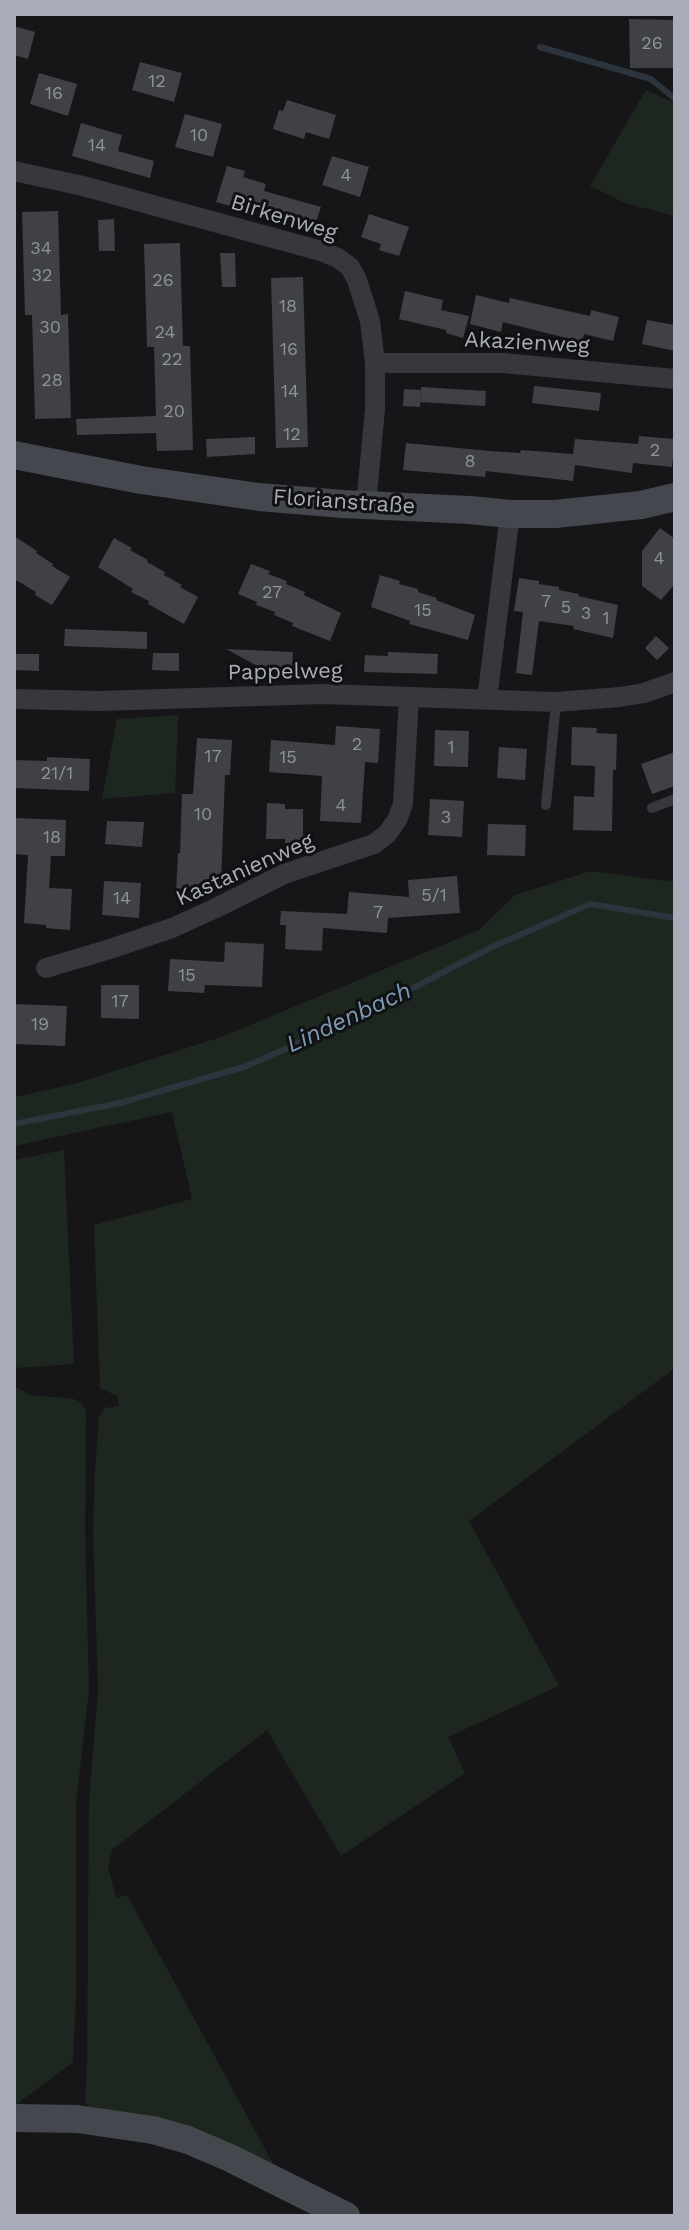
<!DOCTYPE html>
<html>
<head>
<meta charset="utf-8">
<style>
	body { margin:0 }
	#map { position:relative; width:689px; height:2230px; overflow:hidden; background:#161618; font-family:"Work Sans",sans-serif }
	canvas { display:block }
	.frame { position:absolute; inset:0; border:16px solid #a8adb9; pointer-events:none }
</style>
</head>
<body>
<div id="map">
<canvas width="689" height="2230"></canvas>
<div class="frame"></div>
</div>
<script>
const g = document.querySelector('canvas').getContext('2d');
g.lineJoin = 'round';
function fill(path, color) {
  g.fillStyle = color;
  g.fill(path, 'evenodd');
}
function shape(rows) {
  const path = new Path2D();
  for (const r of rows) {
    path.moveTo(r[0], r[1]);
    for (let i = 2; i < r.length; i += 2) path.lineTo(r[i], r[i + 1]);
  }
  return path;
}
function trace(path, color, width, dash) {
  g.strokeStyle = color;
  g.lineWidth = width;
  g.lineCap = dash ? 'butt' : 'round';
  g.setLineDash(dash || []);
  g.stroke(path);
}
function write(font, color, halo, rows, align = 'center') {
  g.font = font + ' "Work Sans",sans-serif';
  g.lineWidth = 6;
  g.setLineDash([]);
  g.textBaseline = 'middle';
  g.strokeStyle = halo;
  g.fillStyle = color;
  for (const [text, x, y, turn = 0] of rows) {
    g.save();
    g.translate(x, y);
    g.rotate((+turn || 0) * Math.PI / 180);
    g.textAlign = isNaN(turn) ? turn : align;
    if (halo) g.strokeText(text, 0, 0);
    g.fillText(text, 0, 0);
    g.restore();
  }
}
const green = shape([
	[646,90,675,103,675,216,625,203,590,186],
	[178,715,175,793,102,799,117,719],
	[591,871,675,882,675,1368,469,1521,559,1686,448,1737,465,1773,341,1856,267,1730,112,1850,108,1867,116,1898,127,1895,277,2171,91,2109,85,2102,87,2066,89,1802,98,1690,93,1531,95,1470,99,1417,105,1408,119,1406,117,1396,100,1388,94,1225,192,1199,172,1112,14,1146,14,1097,74,1084,221,1037,479,930,515,895],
	[64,1150,74,1364,14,1368,14,1160],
	[14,1386,30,1395,74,1399,82,1403,86,1412,85,1531,89,1690,76,1803,76,1995,73,2062,14,2106]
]);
const stream = shape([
	[540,47,651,79,675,99],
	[14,1124,120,1103,247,1066,351,1020,490,948,590,904,675,918]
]);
const building = shape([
	[629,19,675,20,675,68,630,68],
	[14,26,35,32,28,59,14,55],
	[140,62,182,73,174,102,132,90],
	[39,73,77,84,68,116,30,104],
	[287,100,336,115,329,139,306,132,304,139,273,129,279,110,283,111],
	[185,114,222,124,213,157,175,147],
	[81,123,122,135,118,151,154,161,150,178,72,156],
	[332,156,369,167,360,197,322,185],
	[227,166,245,171,243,177,266,184,264,191,321,207,315,225,259,207,258,210,235,203,234,207,216,202],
	[58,211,61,315,68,314,71,418,35,419,32,315,25,315,22,212],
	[369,214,409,227,399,256,379,250,381,244,361,237],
	[114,219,115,251,99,251,98,220],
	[180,243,183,346,190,346,193,450,157,451,156,433,77,435,76,419,156,416,154,347,147,347,144,244],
	[220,253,235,253,236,287,222,287],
	[303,277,308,447,276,448,271,278],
	[405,291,443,300,441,310,469,316,463,338,446,333,446,330,399,319],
	[476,295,509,303,510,298,590,316,591,310,619,317,613,341,584,334,582,342,503,322,501,332,470,324],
	[647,320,675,325,675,351,642,344],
	[534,386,601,393,599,411,532,403],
	[421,387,486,391,485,406,420,402],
	[404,389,421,390,420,407,403,406],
	[639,436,675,439,672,467,633,463,632,473,575,465,573,481,486,471,485,477,403,470,406,443,490,451,520,453,521,450,573,454,575,439,638,444],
	[255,437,255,454,207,457,206,439],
	[660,528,675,539,675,584,661,600,642,586,642,551],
	[14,536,37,551,36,553,53,564,52,566,70,577,52,605,35,595,36,592,14,579],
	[114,538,132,548,130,550,148,560,147,562,165,572,164,575,182,585,180,587,198,597,184,624,148,604,149,601,131,592,133,589,98,567],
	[251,564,270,571,268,574,287,581,286,584,305,592,304,595,341,613,330,641,292,626,293,623,274,615,275,612,256,605,257,602,238,594],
	[380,575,400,581,399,584,418,589,418,592,437,598,436,600,475,615,468,640,409,624,410,621,371,607],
	[519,578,539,581,539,584,559,587,559,590,579,594,578,596,618,605,613,638,573,629,574,626,539,621,532,675,516,673,523,612,514,611],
	[65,629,147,632,147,649,64,646],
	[656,636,669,648,657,660,645,648],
	[226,649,293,652,292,670,263,669],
	[388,652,438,654,437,674,364,672,365,655,388,656],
	[153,653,179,653,179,671,152,670],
	[14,654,39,654,39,671,14,670],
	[336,726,380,729,378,763,365,762,361,823,320,821,322,776,269,772,271,740,335,745],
	[572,727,597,728,596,733,617,734,616,770,613,770,612,831,573,830,574,796,594,797,595,766,571,765],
	[435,730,469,731,468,767,434,766],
	[197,738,232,740,230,775,225,775,221,884,199,883,199,893,176,892,178,853,180,853,182,794,193,794],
	[499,747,527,749,525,780,497,778],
	[675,752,675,786,652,794,641,764],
	[47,757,90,759,89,791,14,788,14,760,47,761],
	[430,799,464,801,462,837,428,835],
	[267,803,285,804,285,809,303,809,303,843,285,843,285,839,266,839],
	[14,818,66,820,65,856,51,856,49,888,72,889,70,930,46,928,46,925,24,923,28,855,14,854],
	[107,821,144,822,142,847,105,844],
	[488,824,526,825,525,856,487,855],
	[457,876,460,913,388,918,387,933,323,928,322,951,285,949,286,925,280,925,281,911,347,914,349,892,409,897,408,880],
	[104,881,141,883,139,918,102,915],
	[225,942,264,944,262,987,205,985,204,993,168,991,170,959,224,962],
	[101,985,139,985,139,1019,101,1018],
	[14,1004,67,1006,65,1046,14,1044]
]);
const lane = shape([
	[546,805,556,702],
	[652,808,675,799]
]);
const street = shape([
	[14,171,83,186,321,251,338,258,350,267,357,280,370,321,375,363,375,409,366,505],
	[375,363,503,363,675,379],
	[14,699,99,701,323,694,556,702,620,697,644,693,675,682],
	[487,700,510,514],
	[46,968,110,949,172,928,216,908,284,874,374,844,387,834,397,820,403,804,409,697]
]);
const secondary = shape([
	[14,455,141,480,259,497,343,504,470,510,510,514,555,514,641,505,675,497],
	[14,2118,77,2119,153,2130,188,2140,230,2158,346,2216]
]);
const numberNames = [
	["26",652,44],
	["12",157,82],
	["16",54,94],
	["10",199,136],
	["14",97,146],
	["4",346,176],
	["34",41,249],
	["32",42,276],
	["26",163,281],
	["18",288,307],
	["30",50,328],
	["24",165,333],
	["16",289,350],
	["22",172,360],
	["28",52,381],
	["14",290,392],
	["20",174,412],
	["12",292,435],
	["2",655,451],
	["8",470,462],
	["4",659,559],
	["27",272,593],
	["7",546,602],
	["5",566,608],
	["15",423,611],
	["3",586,614],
	["1",606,619],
	["2",357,745],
	["1",451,748],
	["17",213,757],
	["15",288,758],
	["21/1",57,774],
	["4",341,806],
	["10",203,815],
	["3",446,818],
	["18",52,838],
	["5/1",434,896],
	["14",122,899],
	["7",378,913],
	["15",187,976],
	["17",120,1002],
	["19",40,1025]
];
const streetNames = [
	["Birkenweg",284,218,17],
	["Akazienweg",527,343,3],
	["Florianstraße",344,502,4],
	["Pappelweg",285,672,-1],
	["Kastanienweg",245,870,-24]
];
const waterNames = [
	["Lindenbach",349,1018,-25]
];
fill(green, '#1e271f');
trace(stream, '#2c353d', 6);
fill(building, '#404145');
trace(lane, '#37383e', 10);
trace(street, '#37383e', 20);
trace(secondary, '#45474e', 28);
write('18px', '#8e929c', null, numberNames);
write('22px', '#a8adb9', '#111113', streetNames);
write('italic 24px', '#7e9bb5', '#111113', waterNames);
</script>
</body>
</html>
